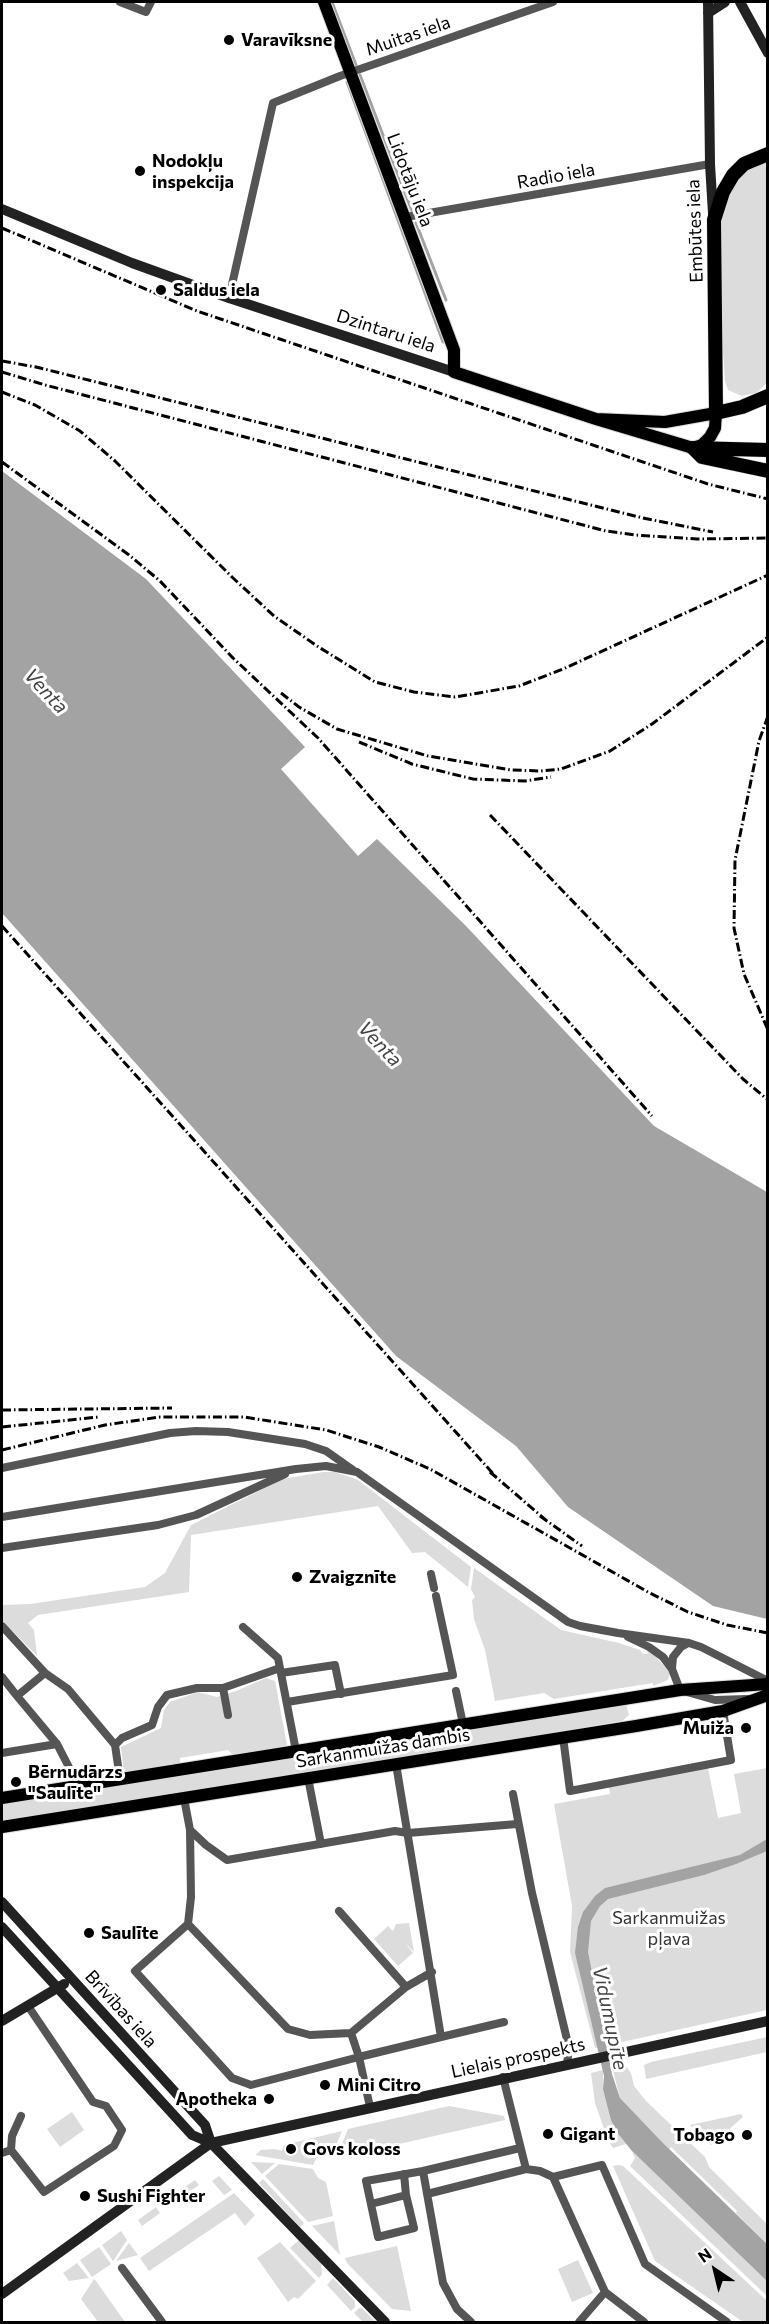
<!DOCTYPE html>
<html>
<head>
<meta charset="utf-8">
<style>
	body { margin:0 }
	#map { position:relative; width:769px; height:2324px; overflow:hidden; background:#fff; font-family:Commissioner,sans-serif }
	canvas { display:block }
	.frame { position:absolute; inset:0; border:3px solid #000; pointer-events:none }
	.north { position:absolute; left:685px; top:2240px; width:60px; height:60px; -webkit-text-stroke:4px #fff; paint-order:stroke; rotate:325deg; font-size:16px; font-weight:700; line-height:24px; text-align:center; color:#000 }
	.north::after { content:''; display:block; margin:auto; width:21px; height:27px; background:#000; clip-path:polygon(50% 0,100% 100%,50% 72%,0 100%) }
</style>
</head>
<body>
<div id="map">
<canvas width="769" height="2324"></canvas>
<div class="frame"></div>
<div class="north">N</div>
</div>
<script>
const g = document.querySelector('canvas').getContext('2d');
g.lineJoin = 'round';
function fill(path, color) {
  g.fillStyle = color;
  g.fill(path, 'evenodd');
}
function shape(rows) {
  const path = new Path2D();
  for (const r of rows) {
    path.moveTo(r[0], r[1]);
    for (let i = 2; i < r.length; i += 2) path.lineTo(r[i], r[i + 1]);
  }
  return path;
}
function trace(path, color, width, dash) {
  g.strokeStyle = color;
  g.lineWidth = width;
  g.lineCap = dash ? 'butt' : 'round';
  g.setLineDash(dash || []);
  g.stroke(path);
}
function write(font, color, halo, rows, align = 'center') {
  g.font = font + ' Commissioner,sans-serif';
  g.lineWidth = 6;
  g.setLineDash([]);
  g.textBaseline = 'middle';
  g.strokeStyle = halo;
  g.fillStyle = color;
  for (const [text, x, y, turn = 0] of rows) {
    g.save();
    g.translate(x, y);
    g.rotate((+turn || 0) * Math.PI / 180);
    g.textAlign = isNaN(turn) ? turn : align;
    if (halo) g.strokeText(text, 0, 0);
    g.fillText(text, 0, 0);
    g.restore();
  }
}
const green = shape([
	[767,160,767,383,756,393,742,396,728,390,725,381,722,336,721,217,732,184,748,168],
	[323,1472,335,1472,358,1480,471,1567,468,1587,425,1552,412,1553,378,1506,191,1535,189,1592,38,1615,28,1623,34,1630,37,1656,2,1620,2,1605,30,1604,145,1587,165,1573,191,1525,283,1479],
	[474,1568,561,1630,619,1643,640,1650,643,1654,648,1654,647,1651,654,1655,667,1669,670,1674,668,1680,653,1686,653,1683,554,1699,544,1693,495,1701,485,1650,474,1619,472,1600,475,1597,471,1589],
	[266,1678,275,1681,287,1745,285,1746,233,1755,228,1750,180,1758,180,1764,124,1773,121,1747,161,1728,164,1710,170,1702,198,1692,217,1697,236,1691],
	[619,1702,626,1704,629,1715,622,1721,2,1824,2,1804],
	[708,1768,718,1818,741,1813,734,1774,767,1768,767,2010,595,2048,570,1952,572,1906,554,1804,610,1794,609,1786],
	[409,1923,414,1952,405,1943,413,1953,398,1966,374,1939,388,1926,393,1931,396,1924],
	[767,2037,767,2052,646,2079,644,2065,651,2062],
	[625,2065,631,2073,634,2086,646,2101,705,2157,709,2167,767,2224,767,2244,736,2213,737,2211,671,2147,669,2149,663,2143,620,2098,612,2067],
	[603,2070,603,2089,619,2135,626,2144,613,2148,608,2140,595,2103,591,2073],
	[449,2106,504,2116,505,2120,346,2156,339,2151,348,2129],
	[72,2112,84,2130,60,2147,47,2129],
	[741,2114,743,2117,711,2145,690,2125],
	[342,2131,333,2152,326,2151,318,2155,313,2165,255,2155,261,2150,274,2149,282,2151,284,2145],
	[632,2151,767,2280,767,2296,630,2166,635,2158],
	[251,2162,275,2163,262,2174],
	[279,2164,313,2169,318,2178,326,2182,333,2216,308,2222,265,2176],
	[618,2165,623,2166,767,2301,767,2322,743,2322,655,2261,613,2166],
	[219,2176,232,2190,224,2195,212,2181],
	[263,2179,304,2223,300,2227,259,2183],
	[195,2180,199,2185,180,2198,176,2193],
	[234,2193,255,2215,245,2226,235,2213,149,2271,140,2258],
	[156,2207,160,2213,142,2226,138,2220],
	[334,2221,340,2255,312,2226],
	[121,2231,127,2240,113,2261,102,2245],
	[299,2240,321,2262,322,2274,319,2278,290,2248],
	[280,2242,316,2281,298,2299,294,2297,288,2302,257,2258],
	[129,2243,138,2255,116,2261],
	[397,2246,411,2311,392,2309,347,2263,345,2258],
	[99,2247,111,2264,92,2277,80,2260],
	[578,2260,593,2293,572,2302,558,2269],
	[77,2263,89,2278,69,2281,63,2273],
	[333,2278,355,2301,355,2307,351,2311,327,2285],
	[94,2279,96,2281,125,2322,98,2322,81,2299],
	[359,2308,362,2308,376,2322,363,2322,354,2313]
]);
const water = shape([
	[2,471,146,579,305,747,281,769,358,856,377,839,465,925,654,1126,767,1192,767,1619,713,1606,568,1507,516,1446,396,1356,2,913],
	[767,1839,767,1851,736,1864,704,1875,608,1899,600,1906,591,1921,588,1952,612,2074,620,2098,663,2143,767,2244,767,2281,632,2151,619,2135,611,2120,603,2089,604,2076,575,1953,578,1927,583,1912,595,1896,605,1888,740,1855]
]);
const stream = shape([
	[332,2,356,65],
	[360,75,412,211],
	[347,82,443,342],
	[416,223,446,300]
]);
const street = shape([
	[120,2,146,12,151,2],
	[406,217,710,164],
	[229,298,273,103,340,76,553,2],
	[2,1468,170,1433,196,1431,228,1432,305,1444,326,1451,353,1470],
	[2,1517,296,1469,326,1466,357,1472,568,1622,580,1626,618,1633,689,1643,701,1647,768,1681],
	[2,1548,158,1525,196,1515,285,1474],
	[431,1574,434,1588],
	[2,1626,45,1673,68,1689,115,1745,120,1779],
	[243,1627,278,1658,296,1751],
	[628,1637,649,1647,663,1657,672,1669,680,1690,715,1700,747,1699],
	[672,1669,673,1657,681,1647,688,1643],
	[45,1673,17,1696,57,1744,73,1775,75,1788],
	[281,1673,335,1665,341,1694],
	[2,1677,17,1696],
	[223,1688,228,1715],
	[456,1691,463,1724],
	[287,1702,453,1675,436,1596],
	[563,1737,570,1791,731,1760,723,1711],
	[115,1745,122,1738,152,1725,158,1707,167,1695,197,1688,223,1688,280,1668],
	[2,1753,57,1744],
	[308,1778,321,1844],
	[513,1794,532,1893,569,2048,567,2064],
	[184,1798,190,1830,206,1845,227,1860,395,1831,408,1833,517,1824],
	[190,1830,191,1897,188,1924,135,1971,232,2078,251,2085,359,2057,370,2107],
	[339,1911,406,1987],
	[188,1924,288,2029,310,2035,351,2033,359,2057,441,2037,396,1764],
	[351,2033,406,1987,432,1972],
	[441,2037,504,2022],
	[503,2077,526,2169],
	[11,2150,12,2136,21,2116],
	[2,2153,11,2150,44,2192,114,2146,122,2130,106,2106,93,2102,28,2006],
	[423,2171,443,2283,457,2309,471,2322],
	[404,2174,406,2195],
	[553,2177,605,2292,644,2322],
	[427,2194,526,2169,540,2171,553,2177,602,2165,645,2264,727,2322],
	[371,2204,406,2195,414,2228,378,2237,366,2181,423,2171,520,2148],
	[122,2268,162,2322],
	[579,2322,605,2292]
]);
const secondary = shape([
	[708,2,710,164,713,214],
	[740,2,768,53],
	[708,13,725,2],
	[2,209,132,263,229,298,454,372],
	[2,1902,205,2125,211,2143],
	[2,1927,192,2135,211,2143,385,2322],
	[2,2021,64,1984],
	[2,2294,211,2143,768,2021]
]);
const primary = shape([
	[324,2,454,350,454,372,596,419,693,448,702,445,710,437,715,428,716,413,665,422,596,419],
	[2,1798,680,1690,768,1684],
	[2,1827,636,1726,723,1711,768,1695]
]);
const highway = shape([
	[768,154,744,164,733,175,723,192,714,220,716,413,742,407,768,396],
	[693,448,702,457,768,471],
	[693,448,768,450]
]);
const rail = shape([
	[2,228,197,311,708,484,768,499],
	[2,361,36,367,643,518,713,532],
	[2,372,45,385,606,531,635,535,697,539,768,538],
	[2,392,35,405,80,431,115,461,232,577,274,616,317,646,375,682,414,692,455,697,519,686,563,669,768,575],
	[2,462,129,555,160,581,233,658,318,738,652,1116],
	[281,693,299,707,337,729,428,756,511,770,541,771,561,769,610,751,652,724,768,637],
	[768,716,759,741,735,860,734,928,744,974,768,1030],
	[359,742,412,764,473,779,525,781,551,777],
	[490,815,743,1079,768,1100],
	[2,926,497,1478],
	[2,1410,172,1408],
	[2,1427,99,1417],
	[2,1450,105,1425,160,1417,244,1417,326,1430,379,1447,430,1469,648,1592,688,1612,727,1625,768,1633],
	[490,1472,547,1521],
	[540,1516,582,1546]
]);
const markers = [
	[229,40,6,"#000"],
	[140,171,6,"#000"],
	[161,290,6,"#000"],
	[297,1577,6,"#000"],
	[746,1728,6,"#000"],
	[16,1782,6,"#000"],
	[89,1933,6,"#000"],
	[325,2085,6,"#000"],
	[269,2099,6,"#000"],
	[548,2134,6,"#000"],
	[747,2135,6,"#000"],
	[291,2149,6,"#000"],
	[85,2196,6,"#000"]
];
const streetNames = [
	["Muitas iela",408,36,-19],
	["Radio iela",556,176,-10],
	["Lidotāju iela",410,180,69],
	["Embūtes iela",695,231,-92],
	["Dzintaru iela",386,331,18],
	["Sarkanmuižas dambis",383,1748,-9],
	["Brīvības iela",121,2009,48],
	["Lielais prospekts",518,2058,-12]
];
const poiNames = [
	["Varavīksne",241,40],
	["Nodokļu",152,161],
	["inspekcija",152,182],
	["Saldus iela",173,290],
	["Zvaigznīte",309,1577],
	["Muiža",734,1728,"right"],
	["Bērnudārzs",28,1772],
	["\"Saulīte\"",28,1793],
	["Saulīte",101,1933],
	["Mini Citro",337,2085],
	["Apotheka",257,2099,"right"],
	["Gigant",560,2134],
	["Tobago",735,2135,"right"],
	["Govs koloss",303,2149],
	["Sushi Fighter",97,2196]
];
const parkNames = [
	["Sarkanmuižas",669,1918],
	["pļava",669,1939]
];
const waterNames = [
	["Venta",46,691,47],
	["Venta",380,1044,47],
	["Vidumupīte",610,2018,78]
];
fill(green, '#dcdcdc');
fill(water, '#a3a3a3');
trace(stream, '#a3a3a3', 3);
trace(primary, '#dbdbdb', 14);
trace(highway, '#dbdbdb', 15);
trace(street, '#555', 8);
trace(secondary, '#222', 10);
trace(primary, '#000', 12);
trace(highway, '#000', 14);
trace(rail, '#000', 3, [9, 3, 1.5, 3]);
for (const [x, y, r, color] of markers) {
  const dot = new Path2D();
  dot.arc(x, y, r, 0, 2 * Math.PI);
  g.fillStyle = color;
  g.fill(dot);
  trace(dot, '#fff', 2);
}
write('18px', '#000', '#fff', streetNames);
write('bold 18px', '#000', '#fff', poiNames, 'left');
write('18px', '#333', '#fff', parkNames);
write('italic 20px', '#444', '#fff', waterNames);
</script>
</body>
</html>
